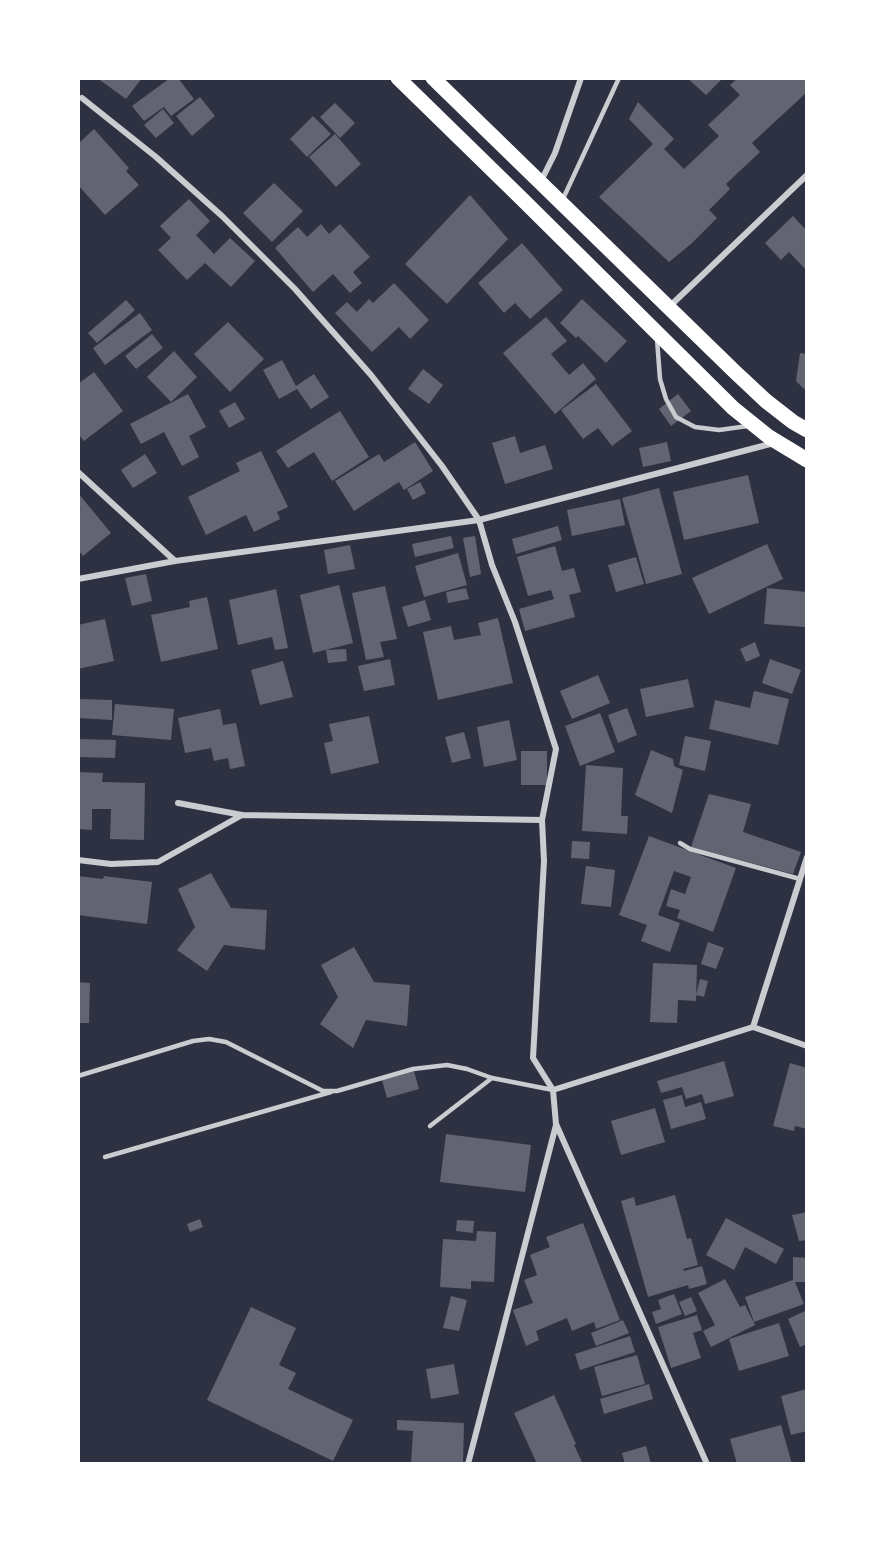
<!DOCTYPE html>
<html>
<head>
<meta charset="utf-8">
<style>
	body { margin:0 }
	#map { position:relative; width:885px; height:1542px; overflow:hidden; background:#2d3142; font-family:Quicksand,sans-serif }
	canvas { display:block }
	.frame { position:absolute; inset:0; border:80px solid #fff; pointer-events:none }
</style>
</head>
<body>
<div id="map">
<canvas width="885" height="1542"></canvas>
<div class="frame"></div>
</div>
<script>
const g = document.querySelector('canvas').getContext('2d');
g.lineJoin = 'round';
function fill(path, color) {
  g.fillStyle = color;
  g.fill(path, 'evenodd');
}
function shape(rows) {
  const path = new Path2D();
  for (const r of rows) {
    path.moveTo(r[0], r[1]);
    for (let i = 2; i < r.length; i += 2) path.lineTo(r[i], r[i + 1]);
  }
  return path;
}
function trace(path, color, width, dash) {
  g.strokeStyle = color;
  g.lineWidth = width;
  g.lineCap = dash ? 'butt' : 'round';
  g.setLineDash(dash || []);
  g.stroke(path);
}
const building = shape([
	[97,78,142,78,126,99],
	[170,78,178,78,194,99,171,116,164,107,144,121,132,106],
	[687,78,723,78,706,95],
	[738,78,807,78,807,92,752,143,760,152,726,184,730,189,709,210,717,218,691,244,669,262,599,197,653,144,629,119,638,102,674,139,664,149,684,169,719,136,708,125,740,95,730,85],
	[200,97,215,116,192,136,176,116],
	[335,103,355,123,340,138,320,117],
	[163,109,174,123,156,138,144,125],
	[313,116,331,134,307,157,290,139],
	[94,129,129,168,126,171,139,185,105,215,78,185,78,144],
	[335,134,361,164,336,187,309,157],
	[274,183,303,211,272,242,243,213],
	[470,195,508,239,447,304,405,264],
	[189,199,210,221,196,235,214,254,230,238,255,261,231,287,205,263,187,280,158,250,171,238,160,226],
	[793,216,807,231,807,271,789,252,781,260,765,243],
	[321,224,329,234,340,224,370,257,353,272,362,283,350,293,333,274,313,292,275,248,298,227,307,237],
	[522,243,563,290,530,319,515,303,504,313,478,283],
	[394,283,429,320,410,339,399,327,372,352,335,313,347,302,357,312,369,299,373,303],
	[582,299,627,341,606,363,578,336,576,338,560,323],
	[126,300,135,310,97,343,88,333],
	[140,313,152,330,105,365,93,348],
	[546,317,567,341,551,354,569,375,583,363,596,379,555,414,503,353],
	[228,322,264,359,230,392,194,354],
	[152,334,163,348,136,369,125,356],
	[174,351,197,377,171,402,147,377],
	[800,353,807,354,807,390,804,389,796,381],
	[282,360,296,386,314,374,329,397,311,409,297,389,279,399,263,370],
	[423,369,443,385,429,404,408,389],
	[94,372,123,411,84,441,78,434,78,384],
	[596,384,632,431,612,446,598,428,583,439,561,410],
	[188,394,206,427,189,436,199,457,182,466,164,432,141,444,130,424],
	[678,394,691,411,671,426,659,409],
	[235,402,245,419,229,428,219,411],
	[340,411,369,457,332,481,314,452,288,468,276,451],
	[515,436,520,453,545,445,553,469,505,484,492,443],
	[415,442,433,471,404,490,399,482,354,511,335,481,379,454,384,462],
	[667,442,671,461,643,467,639,448],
	[261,451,288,507,277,512,280,519,254,532,246,515,206,535,188,497,240,471,236,463],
	[145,454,157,473,133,488,121,470],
	[748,475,759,523,684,540,673,492],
	[420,482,426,493,413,500,407,489],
	[659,488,682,574,646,584,622,498],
	[78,493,111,533,83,556,78,550],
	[620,499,625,525,572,536,567,510],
	[558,526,562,540,516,554,512,539],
	[451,536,454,548,415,557,412,544],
	[475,536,481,574,470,577,463,538],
	[767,544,783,579,709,614,692,578],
	[350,545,355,569,328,574,324,550],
	[555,546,562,571,574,568,581,592,569,595,575,617,525,631,519,609,554,599,551,590,528,596,517,557],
	[458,553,467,585,424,597,415,566],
	[636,557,644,584,616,592,608,565],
	[146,574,152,601,132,606,125,578],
	[339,585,353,643,313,653,300,595],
	[385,586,397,639,380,642,384,657,366,660,352,593],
	[466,588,469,599,448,603,446,592],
	[767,588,807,592,805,627,764,624],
	[276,589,288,648,275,650,272,637,238,645,229,600],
	[207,597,218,649,161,662,151,615,190,607,189,601],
	[425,600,431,620,408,627,402,607],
	[498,618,513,683,438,700,423,632,451,626,454,640,481,635,478,623],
	[105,619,114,661,78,669,78,625],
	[755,642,760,656,746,662,740,649],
	[346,649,347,661,328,663,326,650],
	[390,659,395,685,364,691,358,666],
	[770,659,801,670,792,694,762,683],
	[283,661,293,697,260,705,251,670],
	[598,675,610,703,572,719,560,691],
	[688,679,694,707,646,717,640,689],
	[754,691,789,699,778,745,709,729,715,700,750,708],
	[78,699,112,700,112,720,78,718],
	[115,704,174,709,171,740,112,735],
	[627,708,637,735,618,743,608,715],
	[220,709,223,725,236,723,245,766,230,769,228,758,214,761,211,748,185,753,178,718],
	[600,713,615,752,580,766,565,726],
	[369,716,379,763,331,774,324,743,333,741,329,724],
	[509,720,517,760,484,767,477,727],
	[464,732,471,758,452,763,445,737],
	[685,736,711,741,705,771,679,765],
	[78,739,116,740,115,758,78,757],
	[651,750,673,759,674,766,683,770,672,813,635,795],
	[521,751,547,751,547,785,521,785],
	[586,765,623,768,621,816,628,816,627,834,582,831],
	[78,772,103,773,102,782,145,783,144,840,110,839,111,809,92,809,92,830,78,829],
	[709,794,751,804,743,832,801,852,793,874,691,847],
	[649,836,736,868,713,932,677,918,680,910,666,906,671,889,685,894,691,877,674,871,658,915,680,923,670,952,641,941,647,925,619,915],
	[572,841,590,842,589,859,571,858],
	[586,866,615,870,611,907,581,904],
	[211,873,231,908,267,910,265,950,224,945,207,971,177,950,195,927,178,889],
	[78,876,103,879,104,876,152,882,147,924,78,915],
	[708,942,724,948,716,969,701,964],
	[354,947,374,982,410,985,407,1026,366,1020,353,1048,320,1024,338,997,321,965],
	[653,963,697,965,696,1001,678,1000,677,1023,650,1022],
	[700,979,708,981,704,997,696,995],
	[78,982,90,983,89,1023,78,1023],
	[724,1061,734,1096,705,1104,702,1094,686,1099,682,1087,661,1093,657,1081],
	[790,1063,807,1068,807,1129,795,1126,794,1131,773,1126],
	[414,1071,419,1089,387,1098,382,1080],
	[682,1095,685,1107,701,1102,706,1119,671,1129,663,1100],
	[655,1108,665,1142,621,1155,611,1121],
	[446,1134,531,1145,525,1192,440,1182],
	[675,1195,687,1239,691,1238,698,1265,683,1269,684,1271,702,1266,707,1284,689,1289,688,1285,648,1297,621,1201,634,1197,636,1206],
	[807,1212,807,1240,799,1241,792,1215],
	[726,1218,784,1249,776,1264,745,1247,734,1270,706,1255],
	[200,1219,203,1227,190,1232,187,1224],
	[457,1220,474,1221,473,1233,456,1231],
	[583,1223,620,1320,596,1329,594,1322,572,1331,567,1318,536,1331,539,1340,526,1346,513,1310,533,1303,524,1280,537,1275,530,1255,550,1247,546,1237],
	[477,1231,496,1232,494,1282,471,1281,471,1289,440,1287,443,1239,476,1241],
	[793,1257,807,1258,807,1282,795,1282,804,1304,754,1322,745,1297,793,1280],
	[725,1279,740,1307,745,1305,755,1325,711,1347,703,1331,715,1325,698,1293],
	[674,1294,682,1314,656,1324,652,1312,661,1309,658,1300],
	[451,1296,467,1300,459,1331,443,1328],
	[691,1297,697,1311,685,1316,679,1302],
	[251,1307,296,1328,279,1365,296,1373,288,1389,353,1420,333,1461,207,1400],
	[807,1310,807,1344,800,1347,788,1319],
	[697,1315,702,1330,693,1333,701,1358,671,1368,658,1327],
	[623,1320,629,1333,596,1346,591,1333],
	[779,1323,789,1356,739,1371,729,1339],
	[630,1336,635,1352,580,1370,575,1354],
	[637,1355,645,1384,602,1396,594,1367],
	[454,1364,459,1394,431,1399,426,1369],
	[649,1384,653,1399,604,1414,600,1399],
	[807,1389,807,1431,791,1435,781,1396],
	[554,1395,576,1444,574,1445,583,1464,537,1464,514,1413],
	[397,1420,464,1423,463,1464,411,1464,413,1431,397,1430],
	[781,1425,792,1464,737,1464,730,1439],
	[646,1446,651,1464,625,1464,622,1453]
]);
const service = shape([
	[562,201,619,78],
	[657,339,660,379,666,399,676,417,695,427,719,430,748,426],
	[680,843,690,849,800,879],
	[78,1076,193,1041,209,1039,226,1042,323,1091,337,1091,413,1069,447,1065,467,1069,492,1078,553,1090],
	[430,1126,492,1078],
	[105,1157,331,1092]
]);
const minor = shape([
	[82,98,156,157,222,216,295,289,371,375,442,466,479,520,492,565,515,622,556,749,542,820,544,861,533,1058,553,1090,556,1124,707,1464],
	[541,181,555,153,581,78],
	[669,307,807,175],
	[78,472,175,561],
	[78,579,175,561,479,520,774,443],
	[178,803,242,815,542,820],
	[78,860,111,864,158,862,242,815],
	[753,1027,807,1046],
	[553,1090,753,1027,807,857],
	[468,1464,556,1125]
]);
const primary = shape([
	[398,78,523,200,733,408,769,437,807,460],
	[433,78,734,371,766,401,793,422,807,430]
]);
fill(building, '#626471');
trace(service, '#caccd0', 4.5);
trace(minor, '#caccd0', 6);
trace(primary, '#fff', 15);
</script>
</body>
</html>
